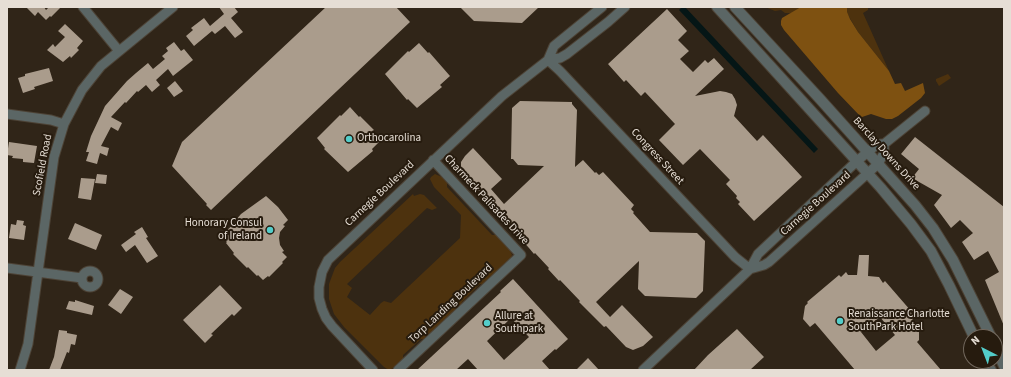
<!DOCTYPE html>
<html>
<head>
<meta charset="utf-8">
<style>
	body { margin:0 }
	#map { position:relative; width:1011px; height:377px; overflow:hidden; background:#302518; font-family:"Source Sans 3",sans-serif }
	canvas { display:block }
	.frame { position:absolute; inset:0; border:8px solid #e6ded5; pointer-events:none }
	.north { position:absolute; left:963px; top:329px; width:40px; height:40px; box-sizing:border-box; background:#261b0e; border:1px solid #73695e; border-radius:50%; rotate:318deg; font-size:11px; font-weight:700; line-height:16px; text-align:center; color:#e6ded5 }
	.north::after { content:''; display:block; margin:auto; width:14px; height:18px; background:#53cdca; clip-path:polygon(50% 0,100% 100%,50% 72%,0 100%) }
</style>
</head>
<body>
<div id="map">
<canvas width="1011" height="377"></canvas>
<div class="frame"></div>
<div class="north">N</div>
</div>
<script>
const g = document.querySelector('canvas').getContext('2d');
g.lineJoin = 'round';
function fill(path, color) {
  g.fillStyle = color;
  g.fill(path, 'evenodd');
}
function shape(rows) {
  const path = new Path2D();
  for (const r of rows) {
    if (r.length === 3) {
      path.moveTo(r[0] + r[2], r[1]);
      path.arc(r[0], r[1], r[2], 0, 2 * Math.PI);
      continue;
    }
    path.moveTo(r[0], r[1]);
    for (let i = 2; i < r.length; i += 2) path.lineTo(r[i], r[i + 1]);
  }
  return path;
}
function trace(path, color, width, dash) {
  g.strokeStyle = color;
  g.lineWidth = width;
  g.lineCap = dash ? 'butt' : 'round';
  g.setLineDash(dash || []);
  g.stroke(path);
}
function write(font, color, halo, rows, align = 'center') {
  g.font = font + ' "Source Sans 3",sans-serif';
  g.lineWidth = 4;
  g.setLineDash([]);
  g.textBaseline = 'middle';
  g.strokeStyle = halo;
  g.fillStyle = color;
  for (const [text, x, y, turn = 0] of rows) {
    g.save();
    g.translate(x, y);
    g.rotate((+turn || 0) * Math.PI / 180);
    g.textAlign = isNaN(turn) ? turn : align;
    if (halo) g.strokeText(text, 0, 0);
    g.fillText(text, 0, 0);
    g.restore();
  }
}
const green = shape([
	[765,7,868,7,868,10,863,13,889,71,858,32,848,15,785,13,781,10,775,11],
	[948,74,951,78,939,86,936,81,936,79],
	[435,174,442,177,447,183,447,187,492,235,497,235,510,250,512,255,511,258,484,285,480,284,462,302,461,306,425,339,421,339,403,355,403,360,395,367,389,370,384,367,344,327,334,314,329,299,329,284,335,268,340,262,413,194,414,196,420,194,424,195,437,208,432,210,427,208,347,284,352,288,347,297,370,315,381,303,384,301,391,303,460,238,461,215,434,187,430,179,431,177]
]);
const forest = shape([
	[801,7,847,7,847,12,850,19,858,32,889,71,895,84,901,83,905,91,923,83,925,93,921,98,898,116,892,119,886,119,871,114,862,117,860,116,838,93,784,30,781,25,781,21,782,18]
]);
const water = shape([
	[682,7,685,7,818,149,814,153,679,10]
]);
const building = shape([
	[26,7,44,7,46,10,49,7,61,7,51,17,50,16,46,20,38,12,35,16],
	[219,7,234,7,238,12,231,18,243,32,235,38,225,26,215,34,212,31,194,46,186,36,193,30,191,28,204,18,210,26,224,14],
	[326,7,396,7,410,22,211,210,206,205,207,204,172,166,182,142],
	[460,7,539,7,522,23,474,21],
	[667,9,687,31,678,40,689,51,680,59,693,72,705,60,708,63,714,58,724,69,695,96,720,91,726,92,732,94,735,99,737,105,734,116,757,141,763,135,802,177,754,221,738,204,740,202,736,198,737,196,726,184,730,180,700,149,683,165,659,140,675,124,645,92,641,96,626,80,624,82,608,64],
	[65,24,83,41,77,48,79,50,71,58,70,56,63,62,47,50,53,44,55,47,65,37,58,31],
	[174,42,181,51,184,49,193,60,173,76,168,69,156,80,160,85,152,92,146,85,138,92,137,91,126,103,125,102,111,117,122,123,118,131,111,127,101,146,109,148,107,156,100,153,97,164,86,161,89,152,86,152,91,136,105,106,127,81,136,73,148,63,153,69,165,59,162,56,168,51,166,48],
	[419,43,428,53,429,52,450,76,440,85,442,87,417,108,408,99,407,100,385,74,408,51,409,52],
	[49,68,53,81,34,87,35,89,23,93,18,78,25,76,25,74],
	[175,81,183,91,174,97,167,88],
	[520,101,572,102,572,104,577,110,575,167,583,160,595,173,596,172,599,175,603,172,634,205,631,209,634,212,633,213,650,232,697,233,705,241,703,291,696,298,645,296,638,289,639,261,596,302,610,317,622,305,653,337,643,346,633,350,626,347,606,326,604,327,579,302,580,301,560,280,559,281,548,269,549,268,535,253,534,254,529,248,504,220,502,221,493,211,496,209,462,173,461,167,461,162,465,156,473,148,502,179,491,189,504,204,544,166,518,165,513,159,511,159,512,108],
	[350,107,359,117,360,116,374,130,372,131,381,140,372,149,373,151,348,172,324,149,325,148,317,138,340,115,341,116],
	[915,137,1004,207,1004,326,985,280,999,272,988,251,974,260,962,242,973,233,960,220,951,228,934,205,942,195,912,178,919,169,901,154],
	[9,142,37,146,34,163,23,162,23,159,12,158,13,156,7,155],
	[97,174,107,175,106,184,95,183],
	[81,178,95,179,91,200,78,198],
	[266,196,278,207,288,220,283,225,285,226,280,232,279,238,280,245,284,251,282,252,287,257,282,262,283,263,269,277,268,276,263,280,258,275,257,276,248,267,247,268,233,254,234,253,226,243,227,242,222,237,227,232,226,231,236,222,235,221,241,214],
	[17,220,24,221,23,225,26,226,24,240,9,238,11,224,16,225],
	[75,223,102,235,96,250,68,239],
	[142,227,148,237,146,238,158,256,147,263,135,245,126,252,121,245,136,234,134,232],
	[859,255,869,255,868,276,879,277,883,283,885,281,911,311,910,312,913,315,911,330,919,332,919,340,917,342,941,370,855,370,815,323,810,327,803,319,805,306,808,303,807,302,839,275,841,277,846,272,848,275,857,275],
	[880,317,895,335,876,351,861,332],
	[513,279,568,339,556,350,555,349,542,361,550,370,478,370,468,359,456,370,417,370,501,292,500,291],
	[511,318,529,337,504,360,487,341],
	[220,285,242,308,234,316,232,314,211,334,213,335,205,343,183,320],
	[120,289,133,297,121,314,108,305],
	[75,300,94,306,92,315,66,309,69,301,75,302],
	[737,329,764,357,750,370,694,370,708,355],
	[59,330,67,331,67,333,77,335,75,345,71,344,69,353,67,352,60,370,49,370,54,357],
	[588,358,599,370,576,370]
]);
const minor = shape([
	[83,7,119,51],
	[548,60,560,71,735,257,750,269,643,370],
	[548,60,554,46,602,7],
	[7,114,51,120,64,124],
	[884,144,884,153,878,164,769,262,764,265,750,269,758,254,857,161,875,146,881,144,884,144,925,111],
	[7,268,82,278],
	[90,279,8],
	[20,370,28,344,54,157,64,124,82,90,101,66,173,7],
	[373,370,332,326,326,318,322,309,319,298,319,287,322,272,328,260,502,96,548,60,560,58,567,54,608,22,625,7],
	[398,370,521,255,433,160]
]);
const tertiary = shape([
	[717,7,881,188,911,224,931,251,949,285,974,337],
	[735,7,820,99,915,205,933,228,953,260,991,337],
	[995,346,1004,366],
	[984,361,991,370]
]);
const markers = [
	[349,139,4,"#53cdca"],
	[270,230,4,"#53cdca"],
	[840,321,4,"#53cdca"],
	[487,323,4,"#53cdca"]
];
const poiNames = [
	["Orthocarolina",357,139],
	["Honorary Consul",262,224,"right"],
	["of Ireland",262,237,"right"],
	["Renaissance Charlotte",848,315],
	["SouthPark Hotel",848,328],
	["Allure at",495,317],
	["Southpark",495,330]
];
const streetNames = [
	["Barclay Downs Drive",886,154,48],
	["Congress Street",657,157,47],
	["Scofield Road",43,165,-79],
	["Carnegie Boulevard",380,194,-43],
	["Charmeck Palisades Drive",486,200,47],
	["Carnegie Boulevard",816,204,-42],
	["Torp Landing Boulevard",451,304,-43]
];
fill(green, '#4d320e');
fill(forest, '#7e5111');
fill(water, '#051616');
fill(building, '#aa9c8c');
trace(minor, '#4d4336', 11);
trace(tertiary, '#4d4336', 12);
trace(minor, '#5b6665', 9);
trace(tertiary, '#5b6665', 10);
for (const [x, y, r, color] of markers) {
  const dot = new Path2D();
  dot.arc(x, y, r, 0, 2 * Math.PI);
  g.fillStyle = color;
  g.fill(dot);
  trace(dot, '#261b0e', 1.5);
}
write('11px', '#e6ded5', '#261b0e', poiNames, 'left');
write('11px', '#e6ded5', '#261b0e', streetNames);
</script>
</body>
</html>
